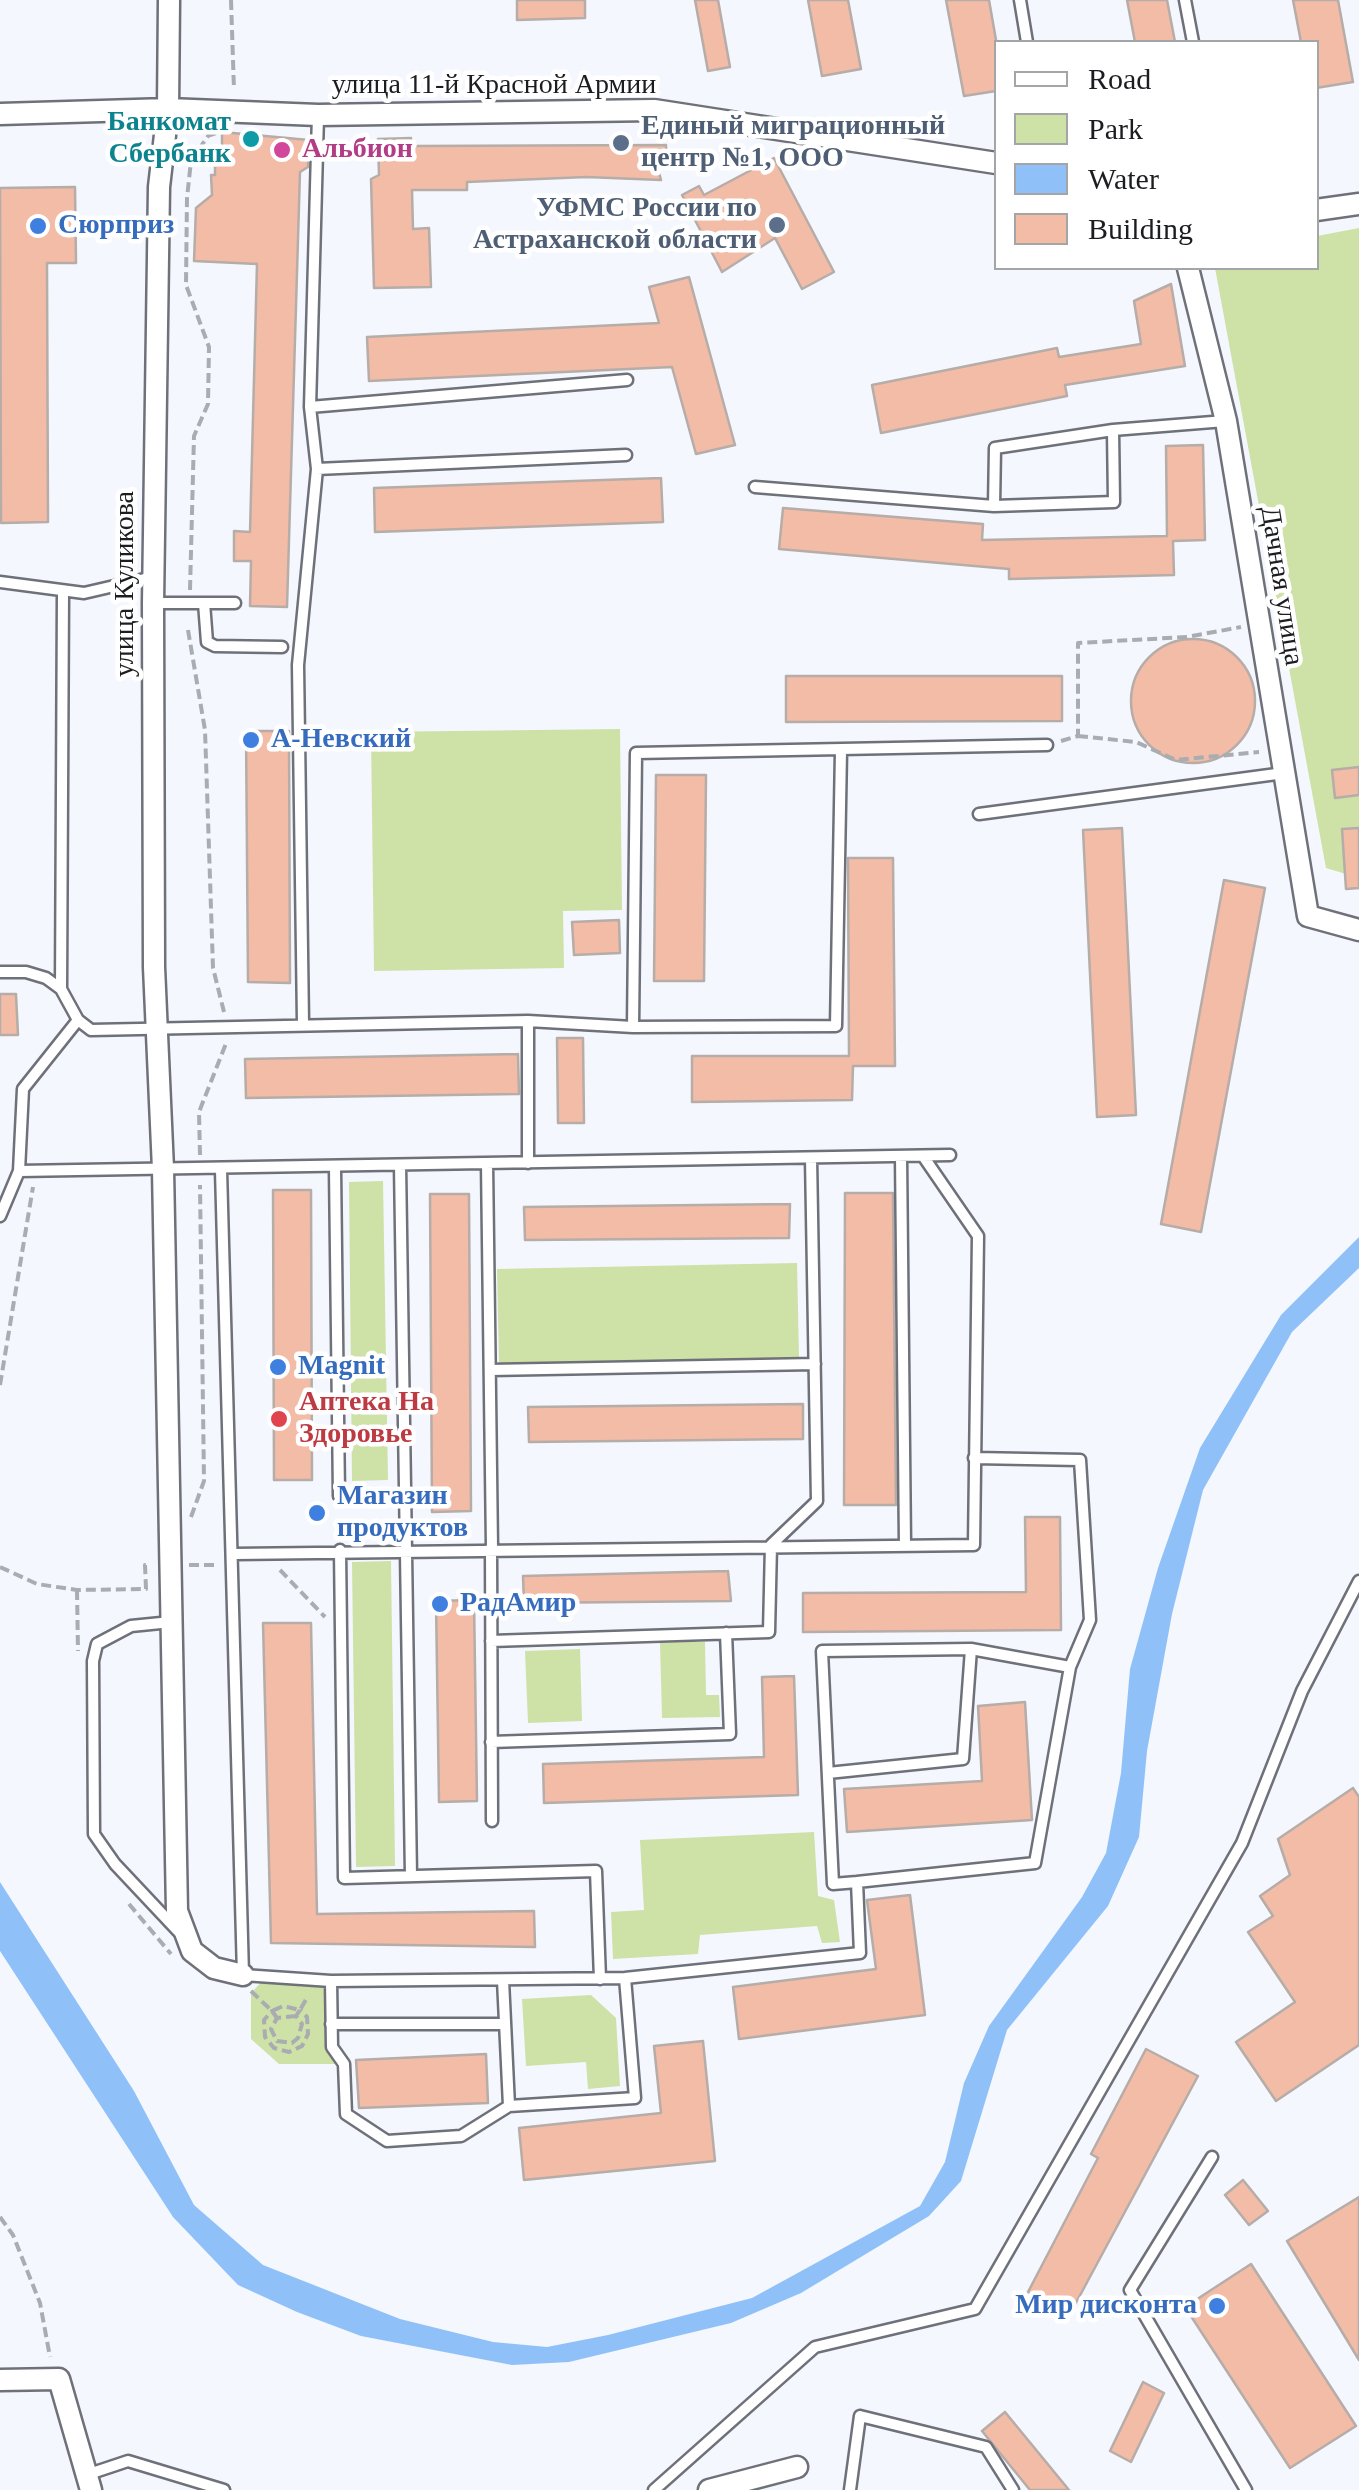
<!DOCTYPE html>
<html>
<head>
<meta charset="utf-8">
<style>
	body { margin:0 }
	#map { position:relative; width:1359px; height:2490px; overflow:hidden; background:#f4f7fe; font-family:"Times New Roman",serif }
	canvas { display:block }
	.legend { position:absolute; left:994px; top:40px; width:325px; height:230px; box-sizing:border-box; background:#fff; border:2px solid #a4a5a6; margin:0; padding:12px 18px; list-style:none; font-size:30px; color:#1c1d20 }
	.legend li { display:flex; align-items:center; gap:20px; height:50px }
	.legend b { width:50px; border:2px solid #a4a5a6 }
</style>
</head>
<body>
<div id="map">
<canvas width="1359" height="2490"></canvas>
<ul class="legend">
<li><b style="height:12px;background:#fff"></b>Road</li>
<li><b style="height:28px;background:#cee1a6"></b>Park</li>
<li><b style="height:28px;background:#8fc1f8"></b>Water</li>
<li><b style="height:28px;background:#f3bca7"></b>Building</li>
</ul>
</div>
<script>
const g = document.querySelector('canvas').getContext('2d');
g.lineJoin = 'round';
function fill(path, color) {
  g.fillStyle = color;
  g.fill(path, 'evenodd');
}
function shape(rows) {
  const path = new Path2D();
  for (const r of rows) {
    if (r.length === 3) {
      path.moveTo(r[0] + r[2], r[1]);
      path.arc(r[0], r[1], r[2], 0, 2 * Math.PI);
      continue;
    }
    path.moveTo(r[0], r[1]);
    for (let i = 2; i < r.length; i += 2) path.lineTo(r[i], r[i + 1]);
  }
  return path;
}
function trace(path, color, width, dash) {
  g.strokeStyle = color;
  g.lineWidth = width;
  g.lineCap = dash ? 'butt' : 'round';
  g.setLineDash(dash || []);
  g.stroke(path);
}
function write(font, color, halo, rows, align = 'center') {
  g.font = font + ' "Times New Roman",serif';
  g.lineWidth = 9;
  g.setLineDash([]);
  g.textBaseline = 'middle';
  g.strokeStyle = halo;
  g.fillStyle = color;
  for (const [text, x, y, turn = 0] of rows) {
    g.save();
    g.translate(x, y);
    g.rotate((+turn || 0) * Math.PI / 180);
    g.textAlign = isNaN(turn) ? turn : align;
    if (halo) g.strokeText(text, 0, 0);
    g.fillText(text, 0, 0);
    g.restore();
  }
}
const green = shape([
	[1359,228,1359,878,1326,868,1215,268,1316,268,1317,236],
	[620,729,622,910,563,911,564,968,374,971,371,732],
	[383,1181,388,1480,352,1481,349,1182],
	[797,1263,799,1358,499,1364,497,1269],
	[391,1561,395,1866,356,1867,352,1562],
	[660,1642,705,1642,706,1695,719,1695,720,1717,662,1718],
	[580,1649,582,1721,528,1723,525,1651],
	[814,1832,818,1896,834,1900,840,1942,822,1943,817,1926,700,1935,698,1954,613,1959,611,1912,644,1910,640,1840],
	[265,1978,331,1981,332,2047,344,2064,279,2064,251,2039,251,1993],
	[591,1995,616,2018,620,2086,588,2089,586,2062,526,2066,522,1999]
]);
const water = shape([
	[1359,1237,1359,1268,1292,1332,1203,1490,1172,1614,1147,1751,1139,1837,1108,1906,1007,2030,961,2181,929,2216,801,2293,731,2323,569,2362,512,2365,361,2336,297,2312,238,2285,173,2217,0,1951,0,1882,134,2091,194,2205,263,2265,400,2319,493,2342,547,2347,608,2335,752,2298,920,2206,945,2162,964,2083,989,2026,1082,1897,1106,1853,1121,1773,1130,1669,1158,1568,1200,1448,1281,1315]
]);
const building = shape([
	[517,0,585,0,585,18,517,20,517,0],
	[695,0,718,0,730,67,708,71,695,0],
	[808,0,848,0,861,69,822,76,808,0],
	[946,0,989,0,996,40,996,91,964,96,946,0],
	[1127,0,1167,0,1175,42,1135,42,1127,0],
	[1293,0,1338,0,1353,82,1316,88,1316,42,1301,42,1293,0],
	[222,132,309,140,308,167,300,172,287,607,250,606,251,561,234,561,234,531,250,532,257,264,194,261,196,208,212,195,211,175,215,175,215,152,222,152,222,132],
	[411,138,411,146,666,145,666,166,658,169,661,180,586,177,467,182,467,190,412,190,413,229,429,228,431,287,374,288,371,179,379,175,378,139,411,138],
	[774,158,834,272,802,289,775,238,722,272,682,195,699,186,704,195,774,158],
	[75,187,76,263,47,263,48,522,1,523,0,188,75,187],
	[689,277,735,445,696,454,672,367,369,381,367,337,659,323,649,287,689,277],
	[1171,284,1185,366,1065,385,1067,396,881,433,872,385,1057,348,1059,357,1141,344,1134,301,1171,284],
	[1203,445,1205,540,1173,541,1174,575,1009,579,1009,569,779,549,783,508,983,524,982,540,1167,536,1166,446,1203,445],
	[661,478,663,522,375,532,374,488,661,478],
	[1193,701,62],
	[786,676,1062,676,1062,721,786,722,786,676],
	[246,731,289,731,290,983,248,982,246,731],
	[1359,767,1359,795,1335,798,1332,770,1359,767],
	[656,775,706,775,704,981,654,981,656,775],
	[1122,828,1136,1115,1097,1117,1083,830,1122,828],
	[1359,828,1359,888,1346,889,1342,829,1359,828],
	[848,858,893,858,895,1066,853,1066,852,1100,692,1102,692,1056,849,1056,848,858],
	[1224,880,1265,888,1201,1232,1161,1224,1224,880],
	[619,920,620,953,574,955,572,922,619,920],
	[0,994,16,994,18,1035,0,1035,0,994],
	[557,1038,583,1038,584,1123,558,1123,557,1038],
	[518,1054,519,1094,246,1098,245,1059,518,1054],
	[273,1190,311,1190,312,1480,274,1480,273,1190],
	[845,1193,893,1193,896,1505,844,1505,845,1193],
	[430,1194,469,1194,471,1511,432,1512,430,1194],
	[790,1204,789,1238,525,1240,524,1207,790,1204],
	[803,1404,803,1439,529,1442,528,1407,803,1404],
	[1025,1517,1060,1517,1061,1630,803,1632,803,1593,1026,1592,1025,1517],
	[728,1571,731,1601,524,1603,523,1576,728,1571],
	[474,1600,477,1801,439,1802,436,1601,474,1600],
	[263,1623,311,1623,317,1914,534,1911,535,1947,271,1943,263,1623],
	[794,1676,798,1795,544,1803,543,1764,764,1757,762,1677,794,1676],
	[1025,1702,1032,1820,847,1832,844,1789,982,1781,978,1706,1025,1702],
	[1353,1788,1359,1797,1359,2045,1276,2101,1236,2042,1295,2002,1248,1932,1273,1916,1260,1896,1290,1875,1278,1839,1353,1788],
	[910,1895,925,2015,739,2039,733,1987,876,1969,867,1900,910,1895],
	[703,2041,715,2161,524,2180,519,2128,661,2113,654,2046,703,2041],
	[1146,2049,1198,2076,1070,2314,1028,2292,1098,2158,1091,2154,1146,2049],
	[486,2054,488,2103,359,2108,356,2060,486,2054],
	[1243,2180,1268,2211,1249,2225,1225,2195,1243,2180],
	[1359,2197,1359,2360,1287,2241,1359,2197],
	[1251,2264,1356,2426,1290,2468,1185,2307,1251,2264],
	[1143,2382,1164,2393,1131,2462,1110,2451,1143,2382],
	[1005,2412,1069,2490,1030,2490,982,2431,1005,2412]
]);
const path = shape([
	[231,0,234,90],
	[190,590,194,436,208,404,209,347,186,285,187,198,191,161,208,136,216,133],
	[188,630,205,730,213,968,224,1012],
	[1078,736,1136,742,1176,760,1259,752],
	[1061,741,1078,736,1078,643,1187,637,1241,627],
	[200,1155,199,1112,227,1041],
	[0,1385,33,1187],
	[191,1517,204,1481,200,1185],
	[189,1565,215,1565],
	[0,1567,37,1584,77,1590,146,1589,145,1565,150,1565],
	[280,1570,325,1617],
	[77,1590,78,1651],
	[129,1904,171,1954],
	[251,1991,272,2011,283,2006,300,2010,308,1996],
	[296,2016,277,2018,271,2029,277,2041,292,2043,298,2038,302,2024,296,2016,300,2010],
	[277,2018,272,2011,264,2020,265,2037,274,2048,289,2052,302,2046,308,2034,307,2017,300,2010],
	[0,2217,13,2235,40,2303,50,2357]
]);
const lane = shape([
	[1020,0,1027,42],
	[1185,0,1193,42],
	[310,407,627,380],
	[317,469,626,455],
	[755,487,994,506,995,448,1113,430,1225,421],
	[994,506,1114,502,1113,430],
	[0,582,84,593,153,577],
	[154,603,235,603],
	[204,603,207,642,215,646,282,647],
	[979,814,1284,773],
	[0,972,26,972,46,978,61,989,78,1020,91,1030,528,1021,633,1027,836,1026,841,751],
	[61,989,63,592],
	[528,1021,528,1163],
	[303,1023,298,665,317,469,310,407,318,115],
	[633,1027,636,753,1047,745],
	[901,1156,905,1545],
	[487,1163,492,1548],
	[400,1165,411,1876],
	[335,1169,339,1496,405,1495],
	[221,1170,243,1975,331,1981,625,1978,860,1953,857,1882,833,1884,822,1651,971,1649,1070,1667,1090,1620,1080,1460,974,1458],
	[19,1171,23,1089,78,1020],
	[0,1216,19,1171,950,1155],
	[490,1370,815,1364],
	[491,1548,492,1821],
	[340,1550,344,1878,596,1871,600,1979],
	[234,1554,974,1545,978,1236,923,1156],
	[171,1622,131,1626,97,1644,93,1661,94,1834,115,1864,178,1931],
	[491,1641,769,1632,771,1545,817,1501,811,1158],
	[491,1742,730,1734,726,1633],
	[828,1773,963,1759,971,1649],
	[857,1882,1035,1863,1070,1667],
	[503,1980,509,2106],
	[331,1981,332,2047,344,2064,346,2114,387,2141,461,2136,509,2106,635,2098,625,1978],
	[331,2024,504,2024],
	[1212,2157,1130,2290,1246,2490],
	[89,2474,128,2461,224,2490],
	[654,2490,815,2347,975,2309,1242,1843,1302,1691,1359,1581],
	[850,2490,860,2416,986,2447,1013,2490]
]);
const street = shape([
	[169,0,168,109,159,187,153,603,154,967,163,1169,177,1911,192,1951,214,1968,243,1975],
	[0,114,168,109,318,115,654,110,996,163],
	[1316,210,1359,204],
	[1188,268,1226,421,1308,916,1359,930],
	[0,2380,59,2379,91,2490],
	[709,2490,797,2467]
]);
const markers = [
	[251,139,10,"#0f9aa8"],
	[621,143,10,"#5c6f8a"],
	[282,150,10,"#d1479c"],
	[777,225,10,"#5c6f8a"],
	[38,226,10,"#3f7fe0"],
	[251,740,10,"#3f7fe0"],
	[278,1367,10,"#3f7fe0"],
	[279,1419,10,"#e0444e"],
	[317,1513,10,"#3f7fe0"],
	[440,1604,10,"#3f7fe0"],
	[1217,2306,10,"#3f7fe0"]
];
const streetNames = [
	["улица 11-й Красной Армии",494,86],
	["улица Куликова",126,584,-90],
	["Дачная улица",1281,586,81]
];
const cultureNames = [
	["Банкомат",231,123],
	["Сбербанк",231,155]
];
const serviceNames = [
	["Единый миграционный",641,127],
	["центр №1, ООО",641,159],
	["УФМС России по",757,209,"right"],
	["Астраханской области",757,241,"right"]
];
const hotelNames = [
	["Альбион",302,150]
];
const shopNames = [
	["Сюрприз",58,226],
	["А-Невский",271,740],
	["Magnit",298,1367],
	["Магазин",337,1497],
	["продуктов",337,1529],
	["РадАмир",460,1604],
	["Мир дисконта",1197,2306,"right"]
];
const healthNames = [
	["Аптека На",299,1403],
	["Здоровье",299,1435]
];
fill(green, '#cee1a6');
fill(water, '#8fc1f8');
fill(building, '#f3bca7');
trace(building, '#b6aca8', 2.5);
trace(lane, '#6e7179', 15);
trace(street, '#6e7179', 25);
trace(path, '#a9acb1', 4, [10, 5]);
trace(lane, '#fff', 10);
trace(street, '#fff', 20);
for (const [x, y, r, color] of markers) {
  const dot = new Path2D();
  dot.arc(x, y, r, 0, 2 * Math.PI);
  g.fillStyle = color;
  g.fill(dot);
  trace(dot, '#fff', 4);
}
write('28px', '#1c1d20', '#fff', streetNames);
write('bold 28px', '#0d838f', '#fff', cultureNames, 'right');
write('bold 28px', '#4e5e75', '#fff', serviceNames, 'left');
write('bold 28px', '#b23c85', '#fff', hotelNames, 'left');
write('bold 28px', '#366cbe', '#fff', shopNames, 'left');
write('bold 28px', '#be3a42', '#fff', healthNames, 'left');
</script>
</body>
</html>
